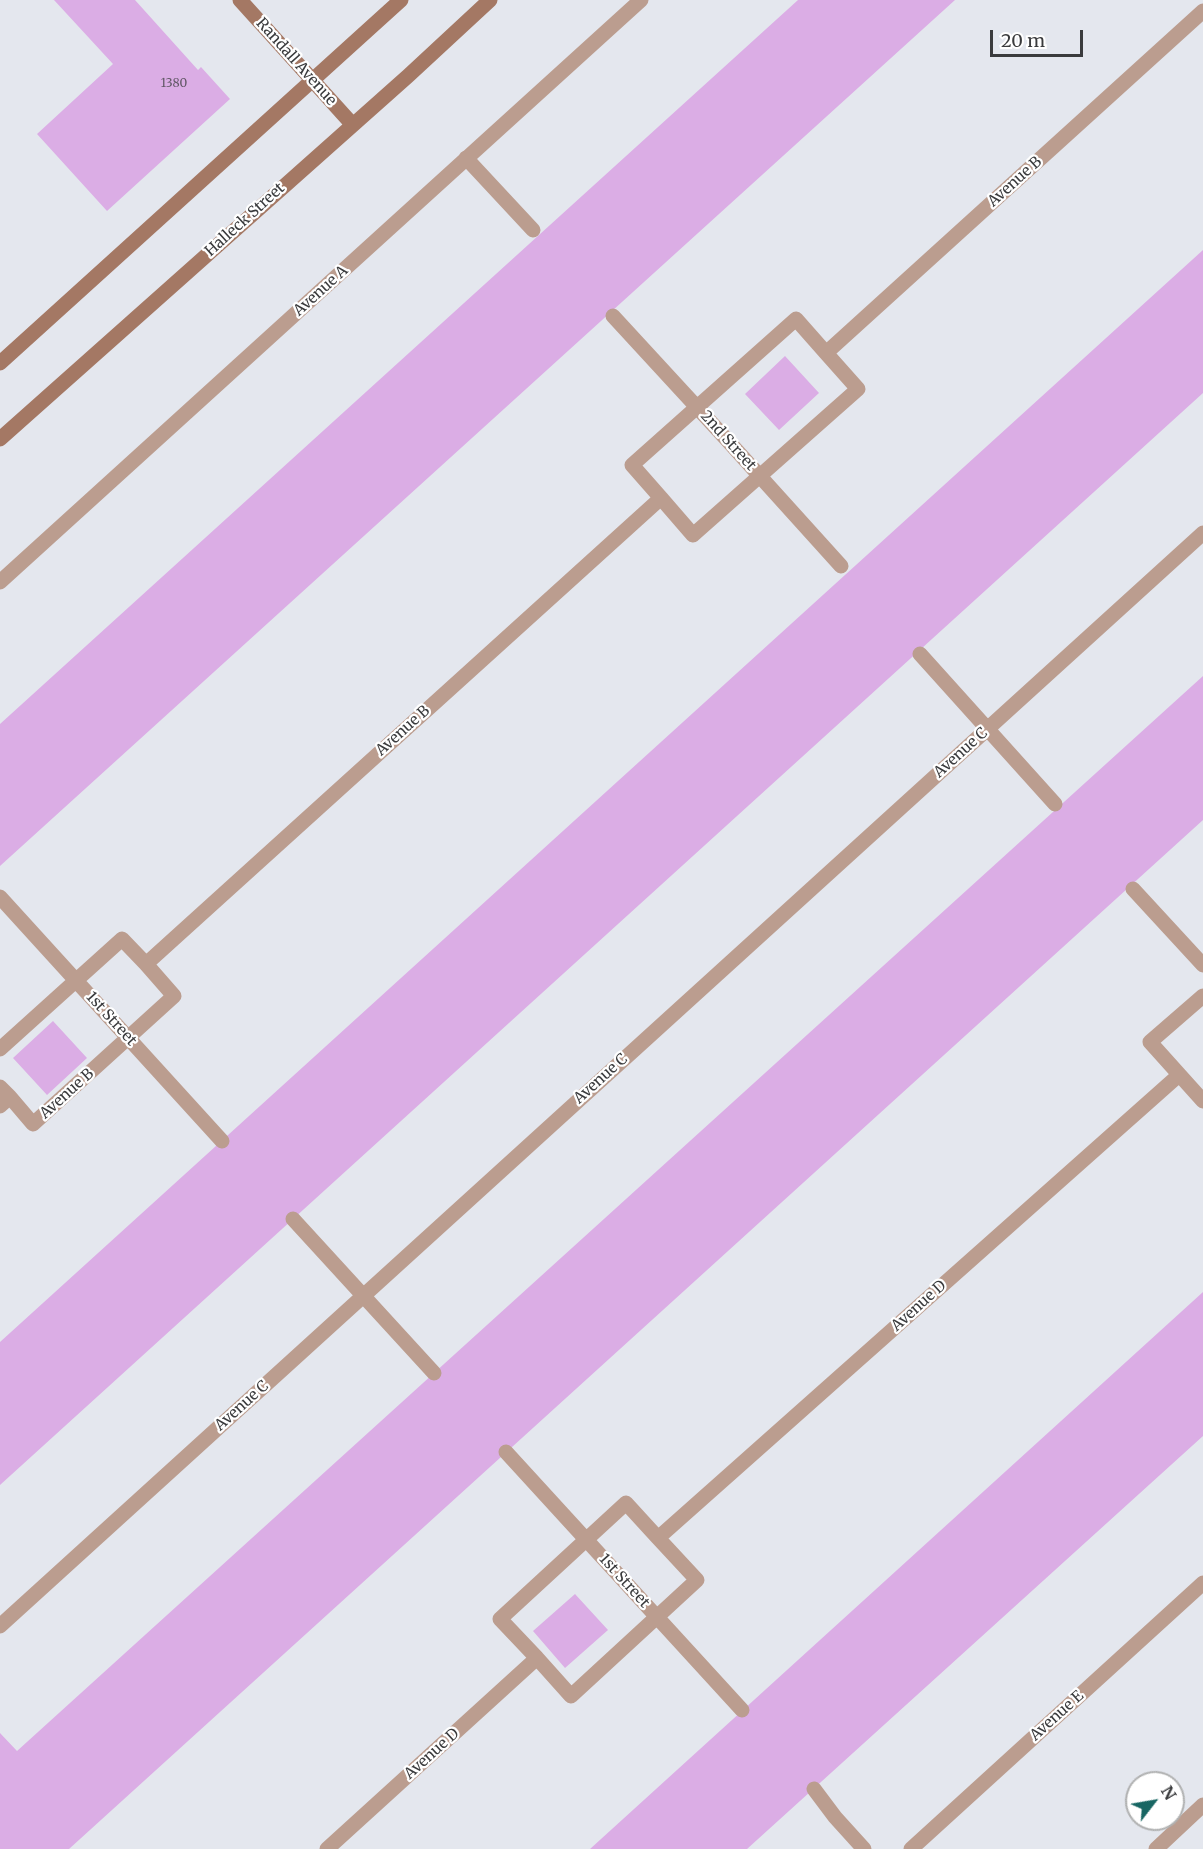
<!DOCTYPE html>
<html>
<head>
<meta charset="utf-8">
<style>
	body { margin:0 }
	#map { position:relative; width:1203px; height:1849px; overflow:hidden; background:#e4e7ee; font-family:Merriweather,serif }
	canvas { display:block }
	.north { position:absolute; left:1125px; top:1771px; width:60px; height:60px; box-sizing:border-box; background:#fff; border:2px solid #b0b1b1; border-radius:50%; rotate:59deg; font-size:16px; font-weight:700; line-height:24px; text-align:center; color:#3a3b3d }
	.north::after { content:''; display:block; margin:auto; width:21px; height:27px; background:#186663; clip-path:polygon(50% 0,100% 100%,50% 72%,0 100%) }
	.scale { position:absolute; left:990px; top:30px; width:93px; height:27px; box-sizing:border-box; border:3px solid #3a3b3d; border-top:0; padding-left:8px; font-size:18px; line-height:21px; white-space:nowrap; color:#3a3b3d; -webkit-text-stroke:4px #fff; paint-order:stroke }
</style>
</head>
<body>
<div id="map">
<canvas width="1203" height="1849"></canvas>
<div class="north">N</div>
<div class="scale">20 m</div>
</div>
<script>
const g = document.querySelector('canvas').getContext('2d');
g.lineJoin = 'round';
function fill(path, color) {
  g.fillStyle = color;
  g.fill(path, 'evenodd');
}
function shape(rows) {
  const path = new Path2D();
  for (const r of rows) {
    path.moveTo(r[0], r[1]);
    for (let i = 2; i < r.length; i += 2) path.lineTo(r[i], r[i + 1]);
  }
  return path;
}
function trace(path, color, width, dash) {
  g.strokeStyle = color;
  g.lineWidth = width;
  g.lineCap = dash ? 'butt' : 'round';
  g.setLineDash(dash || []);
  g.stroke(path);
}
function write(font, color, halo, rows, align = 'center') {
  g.font = font + ' Merriweather,serif';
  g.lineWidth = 4.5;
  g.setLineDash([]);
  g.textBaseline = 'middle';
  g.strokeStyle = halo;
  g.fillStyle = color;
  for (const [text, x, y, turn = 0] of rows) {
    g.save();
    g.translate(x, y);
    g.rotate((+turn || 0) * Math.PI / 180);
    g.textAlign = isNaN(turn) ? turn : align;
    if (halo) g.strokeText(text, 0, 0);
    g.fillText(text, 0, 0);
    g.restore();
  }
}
const building = shape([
	[54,0,135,0,198,70,201,67,230,99,107,211,37,134,113,64],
	[798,0,955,0,0,866,0,724],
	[1203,250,1203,393,0,1485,0,1342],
	[785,356,819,393,779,430,745,394],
	[1203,676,1203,820,69,1849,0,1849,0,1733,17,1751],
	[53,1021,87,1058,47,1095,13,1058],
	[1203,1292,1203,1436,747,1849,590,1849],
	[575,1594,608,1630,565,1668,533,1631]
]);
const lane = shape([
	[466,158,533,230],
	[613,316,729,442,841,566],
	[661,498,693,535,858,389,826,353],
	[0,582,641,0],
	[920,654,1055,804],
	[1133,889,1203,965],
	[0,897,222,1141],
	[1203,996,1150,1042,1203,1101],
	[0,1049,122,939,146,964,661,498,632,465,796,319,826,353,1203,11],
	[0,1087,10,1097,0,1106],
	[10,1097,33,1124,174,996,146,964],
	[293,1219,434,1373],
	[506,1452,742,1710],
	[0,1626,1203,533],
	[537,1658,571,1696,697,1580,658,1538],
	[814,1789,835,1817,864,1849],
	[327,1849,537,1658,500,1619,626,1503,658,1538,1179,1075],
	[911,1849,1203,1583],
	[1156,1849,1203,1805]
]);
const secondary = shape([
	[240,0,352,124],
	[0,363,401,0],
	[0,439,408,76,490,0]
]);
const numberNames = [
	["1380",174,84]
];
const streetNames = [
	["Randall Avenue",296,62,48],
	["Avenue B",1015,182,-42],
	["Halleck Street",245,220,-42],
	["Avenue A",321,291,-42],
	["2nd Street",728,441,48],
	["Avenue B",403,731,-42],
	["Avenue C",961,753,-42],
	["1st Street",111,1019,48],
	["Avenue C",601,1079,-42],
	["Avenue B",67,1094,-42],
	["Avenue D",919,1306,-42],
	["Avenue C",242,1406,-42],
	["1st Street",624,1581,48],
	["Avenue E",1057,1716,-42],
	["Avenue D",432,1754,-42]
];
fill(building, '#dbade5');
trace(lane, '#bb9d8f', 15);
trace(secondary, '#a47864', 15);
write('12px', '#625867', null, numberNames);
write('15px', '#3a3b3d', '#fff', streetNames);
</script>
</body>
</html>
